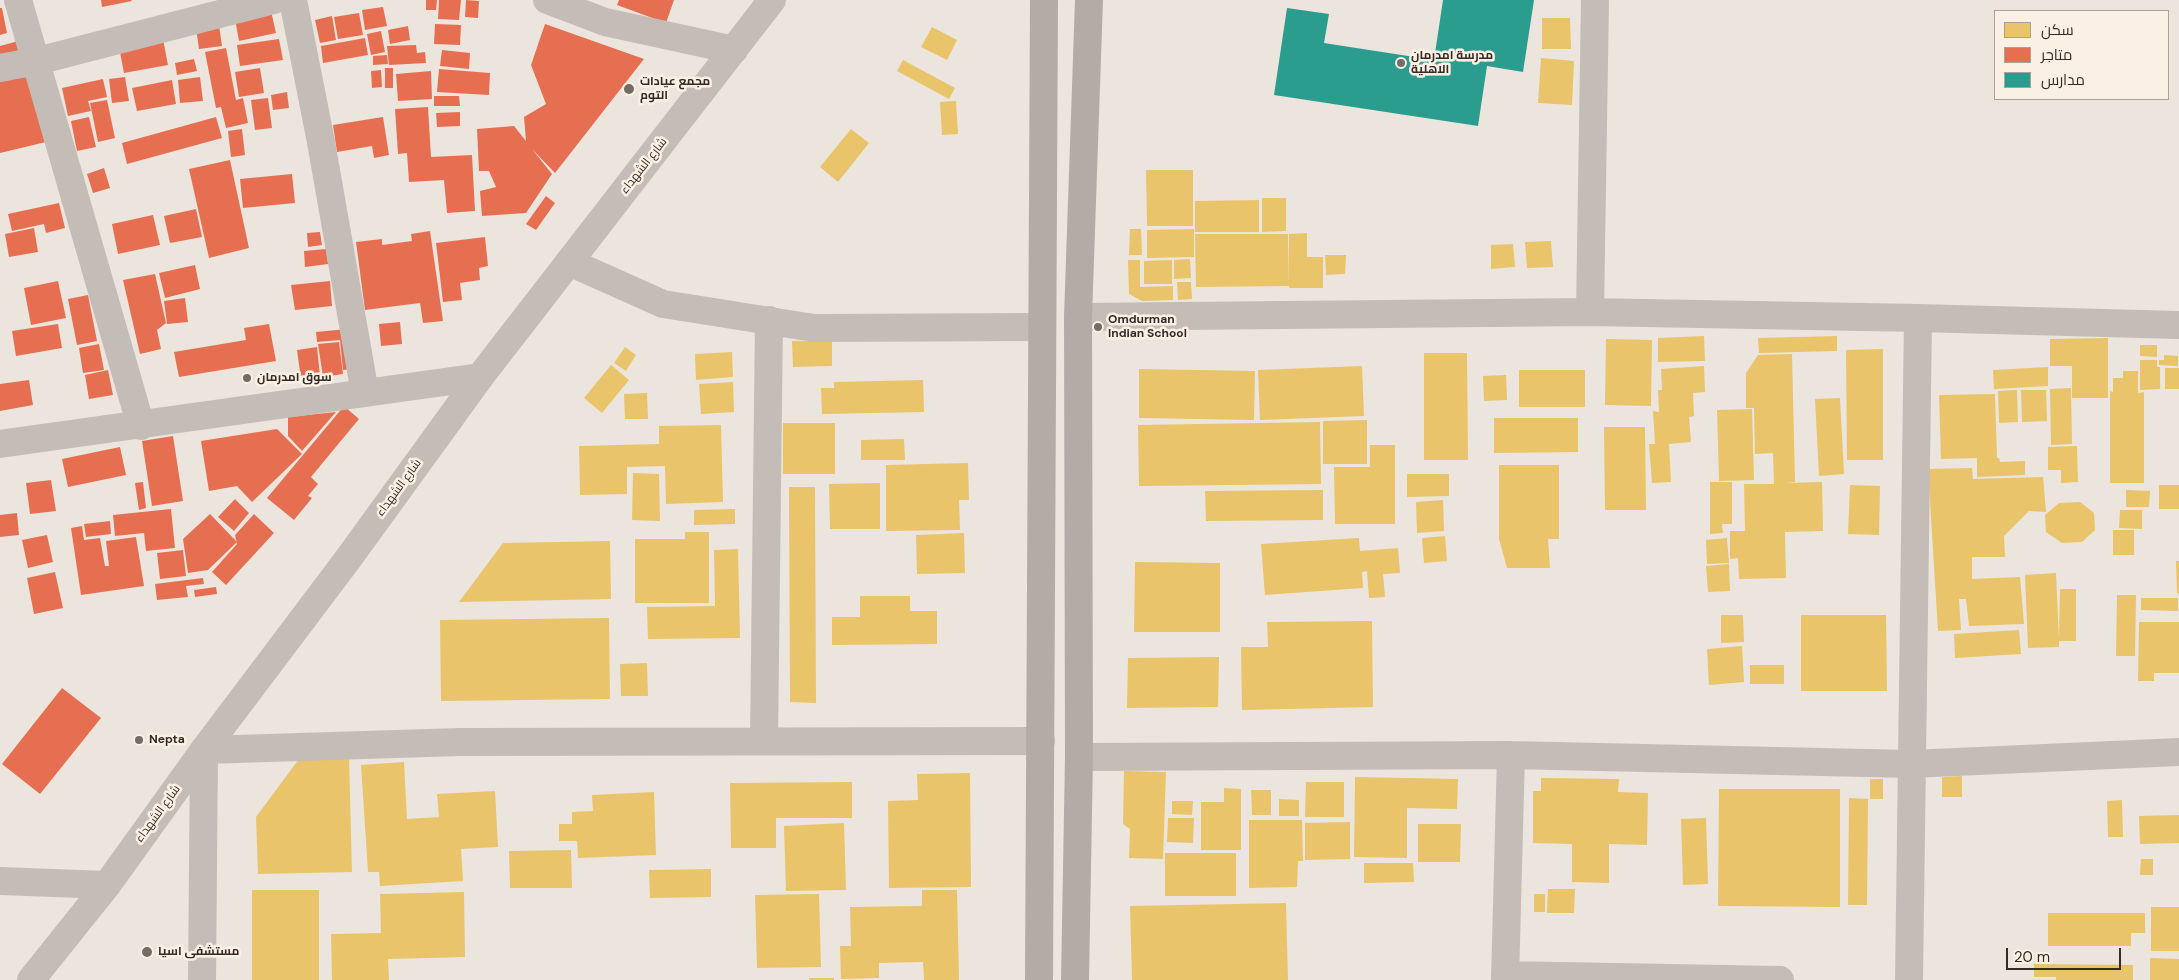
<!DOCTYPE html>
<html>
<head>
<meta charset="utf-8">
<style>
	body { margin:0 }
	#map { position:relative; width:2179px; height:980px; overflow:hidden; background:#ece5de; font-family:"DM Sans",Cairo,sans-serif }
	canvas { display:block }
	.legend { position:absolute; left:1994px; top:10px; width:175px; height:90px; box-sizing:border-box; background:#faf0e4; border:1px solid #aba198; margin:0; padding:6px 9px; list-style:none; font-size:15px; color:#352b26 }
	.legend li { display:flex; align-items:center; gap:10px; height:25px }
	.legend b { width:25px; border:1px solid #aba198 }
	.scale { position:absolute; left:2006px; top:948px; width:115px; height:22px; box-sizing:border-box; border:2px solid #352b26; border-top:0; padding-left:6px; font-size:15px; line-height:18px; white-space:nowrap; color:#352b26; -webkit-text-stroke:4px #faf0e4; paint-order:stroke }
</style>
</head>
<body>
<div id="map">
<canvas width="2179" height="980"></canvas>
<ul class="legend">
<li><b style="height:14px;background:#e9c46a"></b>سكن</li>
<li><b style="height:14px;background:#e76f51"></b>متاجر</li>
<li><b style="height:14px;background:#2a9d8f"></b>مدارس</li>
</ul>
<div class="scale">20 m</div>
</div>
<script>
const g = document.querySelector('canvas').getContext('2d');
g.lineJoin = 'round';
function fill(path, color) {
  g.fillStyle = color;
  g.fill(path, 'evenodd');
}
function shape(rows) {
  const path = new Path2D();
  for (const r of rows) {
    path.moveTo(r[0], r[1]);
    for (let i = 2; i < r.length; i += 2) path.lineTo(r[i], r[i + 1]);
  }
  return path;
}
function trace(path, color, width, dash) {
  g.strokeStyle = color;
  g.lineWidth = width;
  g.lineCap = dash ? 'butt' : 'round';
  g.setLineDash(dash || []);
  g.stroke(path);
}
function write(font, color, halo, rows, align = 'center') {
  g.font = font + ' "DM Sans",Cairo,sans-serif';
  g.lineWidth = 5;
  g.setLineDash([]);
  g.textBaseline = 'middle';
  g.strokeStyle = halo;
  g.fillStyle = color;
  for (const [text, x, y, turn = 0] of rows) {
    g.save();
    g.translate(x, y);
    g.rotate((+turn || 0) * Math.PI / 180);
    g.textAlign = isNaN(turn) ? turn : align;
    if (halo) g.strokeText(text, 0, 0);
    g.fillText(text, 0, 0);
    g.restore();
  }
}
const homes = shape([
	[1542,18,1570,18,1571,49,1542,49],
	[932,27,957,40,947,60,921,47],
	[1541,58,1574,61,1572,105,1538,103],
	[903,60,955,88,949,99,897,71],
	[956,101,958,134,942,135,940,102],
	[851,129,869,143,838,182,820,167],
	[1146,170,1193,170,1193,226,1147,226],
	[1262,198,1286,198,1286,231,1262,232],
	[1259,200,1259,232,1195,232,1195,201],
	[1130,229,1141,229,1142,255,1129,255],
	[1194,229,1194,257,1147,258,1147,230],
	[1307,233,1307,257,1323,257,1323,288,1289,288,1289,234],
	[1195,234,1288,234,1289,286,1196,287],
	[1551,241,1553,267,1527,268,1525,242],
	[1513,244,1515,267,1491,269,1491,245],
	[1325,255,1346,255,1345,274,1326,275],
	[1190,259,1191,278,1174,279,1174,260],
	[1128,260,1140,260,1140,287,1173,286,1173,300,1142,301,1129,294],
	[1172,260,1172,284,1144,284,1144,261],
	[1177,282,1191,282,1192,299,1178,300],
	[1704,336,1705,361,1658,362,1658,338],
	[1837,336,1837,351,1759,353,1758,338],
	[2108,338,2108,398,2072,398,2072,366,2050,366,2050,339],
	[1606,339,1652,340,1651,406,1605,405],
	[832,340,832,366,793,367,792,341],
	[2140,345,2157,345,2157,357,2140,356],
	[625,347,636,355,626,371,614,363],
	[1883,349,1883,460,1847,460,1846,350],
	[732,352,733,377,696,380,695,354],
	[1424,353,1467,353,1468,460,1424,460],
	[1792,354,1795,482,1785,483,1822,482,1823,531,1785,532,1786,578,1739,579,1738,558,1730,559,1730,531,1745,531,1744,484,1774,484,1773,453,1755,454,1754,408,1746,408,1746,373,1758,355],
	[2164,355,2178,356,2178,366,2159,365,2159,360,2164,360],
	[2140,360,2157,360,2157,367,2160,367,2160,389,2140,390],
	[611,365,629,380,602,413,584,398],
	[1362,366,1364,416,1260,420,1258,370],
	[1704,366,1705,392,1693,393,1694,416,1689,417,1691,442,1669,444,1671,482,1652,483,1649,444,1655,444,1653,411,1659,412,1658,390,1662,390,1661,369],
	[2048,367,2048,386,1994,389,1993,370],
	[2165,368,2179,368,2179,389,2165,389],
	[1139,369,1255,371,1254,420,1139,418],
	[1519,370,1585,370,1585,407,1519,407],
	[2123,371,2138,371,2138,393,2144,392,2144,483,2110,483,2110,391,2113,392,2113,378,2123,378],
	[1506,375,1507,400,1484,401,1483,376],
	[923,380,924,412,822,414,821,388,834,388,834,382],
	[733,382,734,412,701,414,699,384],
	[2071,388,2072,444,2051,445,2050,389],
	[2017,390,2018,422,1999,423,1998,391],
	[2021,390,2046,390,2047,421,2022,422],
	[647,393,648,419,625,419,624,394],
	[1995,394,1997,458,1999,458,2000,462,2025,461,2025,475,1977,477,1977,458,1941,459,1939,395],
	[1840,398,1844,474,1819,476,1815,399],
	[1752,409,1754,480,1719,481,1717,410],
	[1494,418,1578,418,1578,452,1494,453],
	[1367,420,1367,464,1323,464,1323,421],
	[1320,422,1321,484,1139,486,1138,425],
	[783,423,835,423,835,474,783,474],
	[721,425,723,502,666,504,665,466,627,467,627,494,580,495,579,446,659,444,659,426],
	[1604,427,1645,427,1646,510,1605,510],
	[904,439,905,460,861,460,861,440],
	[1370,445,1395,445,1395,524,1335,524,1334,467,1370,467],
	[2077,446,2078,482,2061,483,2061,470,2048,470,2048,447],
	[968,463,969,500,959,500,960,530,886,531,886,465],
	[1499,465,1559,465,1559,539,1548,539,1550,568,1507,568,1499,539],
	[1972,468,1973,479,2043,477,2046,512,2029,511,2004,536,2005,557,1972,557,1972,579,2020,577,2024,624,1969,626,1966,599,1959,599,1961,630,1938,631,1928,469],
	[633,473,659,474,660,521,632,520],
	[1407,474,1449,474,1449,496,1407,497],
	[1710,482,1732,482,1732,524,1722,524,1723,533,1710,534],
	[880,483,880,529,830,529,829,484],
	[1850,485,1880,486,1879,535,1848,534],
	[2159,485,2179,485,2179,509,2159,509],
	[789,487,815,487,816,703,790,702],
	[1323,490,1323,520,1206,521,1205,491],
	[2126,490,2150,491,2149,507,2126,507],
	[1443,500,1444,531,1417,533,1416,502],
	[2080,502,2094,513,2095,530,2082,542,2062,543,2046,532,2045,515,2059,503],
	[735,509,735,524,694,525,694,510],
	[2120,510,2142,510,2142,529,2119,528],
	[2113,530,2134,530,2134,555,2113,555],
	[685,532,709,532,709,603,635,603,635,539,685,539],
	[964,533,965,573,917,574,916,535],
	[1445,536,1447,561,1424,563,1422,538],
	[1359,538,1360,551,1398,548,1400,573,1383,574,1385,597,1369,598,1367,571,1362,572,1363,588,1265,595,1261,544],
	[1727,538,1729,563,1707,564,1706,540],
	[610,541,611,599,459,602,503,543],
	[738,549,740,638,648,639,647,607,715,606,714,550],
	[2176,561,2179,561,2179,593,2177,593],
	[1135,562,1220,563,1220,632,1134,632],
	[1729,564,1730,591,1708,592,1706,566],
	[2056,573,2059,639,2060,589,2076,589,2076,641,2059,641,2059,647,2028,648,2025,575],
	[2117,595,2136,595,2135,656,2116,656],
	[860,596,910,596,910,611,937,611,937,644,832,645,832,617,860,617],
	[2141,598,2178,598,2178,611,2141,610],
	[1721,615,1743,615,1744,642,1721,643],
	[1801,615,1886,615,1887,691,1801,691],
	[609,618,610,699,441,701,440,620],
	[1372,621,1373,707,1242,710,1241,647,1268,647,1267,622],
	[2139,622,2179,622,2179,673,2154,673,2154,681,2138,681],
	[2019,630,2021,654,1955,658,1954,634],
	[1742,646,1744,682,1709,685,1707,649],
	[1219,657,1218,707,1127,708,1128,658],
	[647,663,648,696,621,696,620,664],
	[1750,665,1784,665,1784,684,1750,684],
	[349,757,352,872,258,874,256,817,299,759],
	[404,762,407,819,439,817,437,794,495,791,498,847,461,849,463,881,380,886,379,872,368,872,361,765],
	[1124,771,1166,772,1163,859,1129,858,1130,829,1123,824],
	[970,773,971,887,889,888,888,801,918,800,917,774],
	[1962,776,1962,797,1942,797,1942,777],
	[1355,777,1458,779,1457,809,1407,808,1407,858,1354,857],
	[1541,778,1619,779,1618,792,1648,793,1647,845,1609,844,1609,883,1572,882,1572,844,1533,843,1533,791,1541,791],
	[1870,779,1883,779,1883,799,1870,799],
	[852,782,852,818,776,818,776,848,731,848,730,783],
	[1306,782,1344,782,1344,817,1305,817],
	[1224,788,1241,789,1241,850,1201,850,1201,802,1224,802],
	[1719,789,1840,789,1840,907,1718,906],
	[1251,790,1271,790,1271,815,1252,815],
	[654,792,656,855,578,858,577,841,559,841,559,824,572,824,572,812,593,811,592,795],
	[1849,798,1868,799,1867,905,1848,905],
	[1279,799,1299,800,1299,816,1279,816],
	[2122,800,2123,837,2108,837,2107,801],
	[1172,801,1193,801,1192,815,1172,814],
	[2179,815,2179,843,2140,844,2139,816],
	[1168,818,1194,818,1193,843,1167,842],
	[1706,818,1708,884,1683,885,1681,819],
	[1249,820,1302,820,1303,861,1298,861,1297,887,1249,888],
	[1350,822,1350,859,1305,860,1305,823],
	[844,823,846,890,786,891,784,826],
	[1418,824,1461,824,1460,862,1418,862],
	[571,850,572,888,510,888,509,851],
	[1165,853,1236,853,1236,896,1165,896],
	[2141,859,2153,859,2153,875,2140,875],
	[1364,863,1413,863,1414,882,1364,883],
	[711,869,711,897,650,898,649,870],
	[1548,889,1575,889,1574,913,1547,913],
	[252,890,319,890,319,980,252,980],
	[922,890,957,890,959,980,924,980,923,962,879,963,879,978,841,979,840,946,851,946,850,907,922,906],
	[464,892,465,957,388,959,389,980,332,980,331,934,381,933,380,894],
	[819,894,821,967,757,968,755,895],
	[1534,894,1545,894,1545,912,1534,912],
	[1286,903,1288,980,1132,980,1130,906],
	[2151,907,2179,907,2179,951,2151,951],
	[2048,913,2145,913,2145,933,2131,933,2131,946,2048,946],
	[2150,958,2179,959,2179,980,2150,980],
	[2034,964,2133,965,2133,980,2056,980,2056,977,2034,977],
	[809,978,834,978,834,980,809,980]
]);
const shops = shape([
	[101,0,131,0,132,1,102,7],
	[426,0,437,0,436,10,426,10],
	[439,0,461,0,459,20,438,19],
	[466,0,479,1,478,18,465,17],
	[619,0,674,0,666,23,617,5],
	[383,7,387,26,365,30,362,10],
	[0,8,2,8,7,33,0,35],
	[271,11,276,33,239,41,235,19],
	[359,13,363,35,338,39,334,17],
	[332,16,336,40,320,43,315,20],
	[435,24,461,25,460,45,434,44],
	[545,24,644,59,555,173,532,149,552,174,526,213,482,216,480,191,496,187,489,171,479,171,477,129,514,126,526,141,524,117,546,104,531,65],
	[219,25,222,46,199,49,196,28],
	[408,26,410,40,390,44,388,30],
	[381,31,385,52,371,55,367,34],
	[365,38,368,55,323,63,321,46],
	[163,39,168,65,124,73,119,47],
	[279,39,283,60,240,66,237,45],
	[22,40,46,142,0,153,0,46],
	[416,45,417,53,425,52,426,63,389,65,387,46],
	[226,48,236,100,243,98,248,123,226,128,221,107,216,108,205,52],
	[442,50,470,53,469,69,440,66],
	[387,55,388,64,373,65,373,56],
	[194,59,197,71,177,75,175,63],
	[260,68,264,93,239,97,235,72],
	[385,68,393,68,393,88,385,88],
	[439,69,490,73,489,95,437,92],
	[381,70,382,87,372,88,371,71],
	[431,71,432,99,398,101,396,74],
	[125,77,129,101,112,103,109,79],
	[200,77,203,101,180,103,178,80],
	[103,79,107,97,88,101,91,111,68,116,62,88],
	[172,80,176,104,137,111,132,88],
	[287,92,289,108,273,110,271,95],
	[434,96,459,96,460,106,434,106],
	[268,98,272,128,255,130,251,100],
	[107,100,115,138,98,142,90,103],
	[428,107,431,157,472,155,475,211,447,213,444,180,409,182,407,153,398,154,395,109],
	[460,112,460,126,437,127,436,113],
	[89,117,96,147,77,151,71,121],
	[216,117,222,138,127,164,122,143],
	[383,117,389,155,374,158,372,146,337,152,333,125],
	[242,129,245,155,231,157,228,131],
	[230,160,249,248,209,258,189,169],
	[104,168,110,188,93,193,87,174],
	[292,174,295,203,243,208,240,179],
	[546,196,555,203,536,230,526,224],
	[59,203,65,228,46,233,44,224,12,231,8,214],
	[196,209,202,237,170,243,164,216],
	[153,215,160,245,118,254,112,224],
	[34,228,38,252,9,257,5,234],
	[430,231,443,321,423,323,420,303,365,310,356,242,382,239,382,245,412,241,411,234],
	[320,232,322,245,308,247,307,233],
	[485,237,488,266,479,268,480,280,460,283,462,300,443,302,436,243],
	[326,249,328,264,305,267,304,251],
	[195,265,200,289,165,298,159,273],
	[155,274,166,323,157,330,161,349,140,354,123,280],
	[58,281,66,318,31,325,24,288],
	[330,281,332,306,295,310,291,285],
	[88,295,97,341,77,345,68,299],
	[185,298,188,322,167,324,164,301],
	[400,322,402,344,381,346,379,324],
	[58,324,62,348,16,356,12,331],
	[269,324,276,361,179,377,174,352,246,340,244,328],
	[347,329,352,369,343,370,340,340,317,342,316,332],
	[339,342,343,374,323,377,318,344],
	[99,344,104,370,83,373,79,348],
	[317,347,320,376,301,379,297,350],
	[108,370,113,395,89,399,85,375],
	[29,380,33,405,0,411,0,384],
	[344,406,359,419,311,477,318,484,308,496,312,498,294,520,267,498],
	[336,412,302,451,288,436,288,417],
	[277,429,302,454,252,502,237,486,209,491,201,441],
	[173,436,183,501,152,506,142,441],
	[120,447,126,475,68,487,62,459],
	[51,480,56,511,30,514,26,483],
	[143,482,146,508,139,510,135,483],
	[235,499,249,513,234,531,218,517],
	[171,509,175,548,146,551,144,533,115,536,113,515],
	[17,513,19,535,0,537,0,515],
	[210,514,237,542,208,570,188,573,183,539],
	[254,514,274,533,226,585,212,572,237,544,235,535],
	[110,521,111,534,86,537,84,524],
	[82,526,84,540,100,538,105,566,109,566,106,541,136,537,144,586,81,595,71,528],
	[47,535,53,562,28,568,22,540],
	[183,550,186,576,160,579,157,553],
	[55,572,63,608,34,614,27,578],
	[203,578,204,584,186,586,188,597,157,600,155,584],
	[216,587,217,594,195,597,194,590],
	[62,688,101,718,40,794,2,764]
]);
const schools = shape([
	[1443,0,1534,0,1523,72,1487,66,1478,126,1274,95,1287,8,1329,14,1324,43,1434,60]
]);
const minor = shape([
	[18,0,141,426],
	[293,0,321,142,365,393],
	[547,0,605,22,734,50],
	[0,68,37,61,274,0],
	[569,262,663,304,814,328,1041,327],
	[1590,312,1595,0],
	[1078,317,1590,312,1918,318,2179,325],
	[0,444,480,377],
	[764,740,769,320],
	[1079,757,1511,755,1911,764,2179,752],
	[0,881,107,885],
	[1505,975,1780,980],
	[202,980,204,750,460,742,1041,741],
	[1505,980,1511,755],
	[1909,980,1918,318]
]);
const tertiary = shape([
	[31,980,107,885,204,750,348,559,480,377,772,0]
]);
const primary = shape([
	[1039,980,1044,0],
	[1075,980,1079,757,1078,317,1089,0]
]);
const markers = [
	[1401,63,5,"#756c66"],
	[629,89,6,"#756c66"],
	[1098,327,5,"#756c66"],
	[247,378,5,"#756c66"],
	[139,740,5,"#756c66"],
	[147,952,6,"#756c66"]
];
const poiNames = [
	["مدرسة امدرمان",1411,56],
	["الاهلية",1411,70],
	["مجمع عيادات",640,82],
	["التوم",640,96],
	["Omdurman",1108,320],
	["Indian School",1108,334],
	["سوق امدرمان",257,378],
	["Nepta",149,740],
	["مستشفى اسيا",158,952]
];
const streetNames = [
	["شارع الشهداء",644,166,-52],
	["شارع الشهداء",399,488,-54],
	["شارع الشهداء",158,814,-54]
];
fill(homes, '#e9c46a');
fill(shops, '#e76f51');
fill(schools, '#2a9d8f');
trace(minor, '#c4bdb7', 28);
trace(tertiary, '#c4bdb7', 28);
trace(primary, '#b3aca6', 28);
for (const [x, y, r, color] of markers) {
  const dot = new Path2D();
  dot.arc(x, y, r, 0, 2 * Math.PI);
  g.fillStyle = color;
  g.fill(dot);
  trace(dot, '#faf0e4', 2);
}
write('bold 12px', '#352b26', '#faf0e4', poiNames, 'left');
write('12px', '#352b26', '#faf0e4', streetNames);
</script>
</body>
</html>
